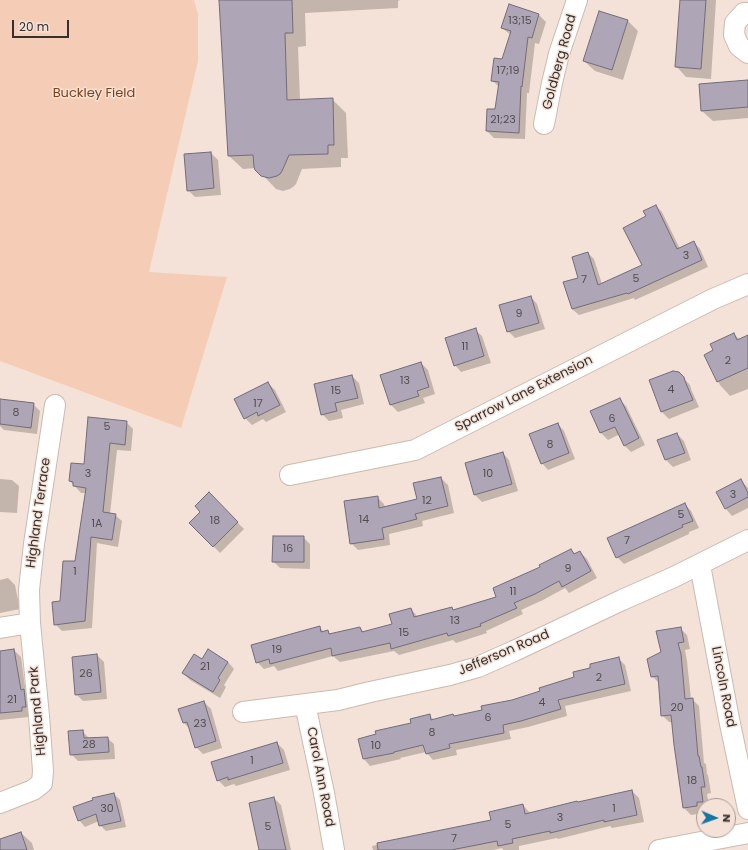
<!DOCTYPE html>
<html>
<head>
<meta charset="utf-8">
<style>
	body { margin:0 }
	#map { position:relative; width:748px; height:850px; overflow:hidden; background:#f4e2d8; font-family:Poppins,sans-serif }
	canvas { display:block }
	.north { position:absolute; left:696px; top:798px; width:40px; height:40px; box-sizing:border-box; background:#f4e2d8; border:1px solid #a89a93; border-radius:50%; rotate:92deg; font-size:11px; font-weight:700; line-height:16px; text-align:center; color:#362f2c }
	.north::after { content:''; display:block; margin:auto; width:14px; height:18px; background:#1576a3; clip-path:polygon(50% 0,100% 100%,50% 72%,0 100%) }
	.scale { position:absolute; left:12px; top:20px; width:57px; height:18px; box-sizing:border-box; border:2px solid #362f2c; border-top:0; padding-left:5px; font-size:12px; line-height:14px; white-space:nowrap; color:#362f2c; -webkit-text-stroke:3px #f4e2d8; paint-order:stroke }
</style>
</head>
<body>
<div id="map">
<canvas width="748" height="850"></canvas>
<div class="north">N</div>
<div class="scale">20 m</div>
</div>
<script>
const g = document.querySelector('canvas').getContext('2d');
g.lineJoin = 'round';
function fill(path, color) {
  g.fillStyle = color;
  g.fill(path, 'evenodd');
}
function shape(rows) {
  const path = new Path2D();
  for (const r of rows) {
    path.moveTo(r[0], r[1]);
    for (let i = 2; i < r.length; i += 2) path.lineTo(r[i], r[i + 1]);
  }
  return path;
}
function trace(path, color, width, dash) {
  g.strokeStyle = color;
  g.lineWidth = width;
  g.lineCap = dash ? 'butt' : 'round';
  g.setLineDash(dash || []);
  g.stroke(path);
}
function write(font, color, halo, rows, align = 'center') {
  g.font = font + ' Poppins,sans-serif';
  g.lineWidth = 3;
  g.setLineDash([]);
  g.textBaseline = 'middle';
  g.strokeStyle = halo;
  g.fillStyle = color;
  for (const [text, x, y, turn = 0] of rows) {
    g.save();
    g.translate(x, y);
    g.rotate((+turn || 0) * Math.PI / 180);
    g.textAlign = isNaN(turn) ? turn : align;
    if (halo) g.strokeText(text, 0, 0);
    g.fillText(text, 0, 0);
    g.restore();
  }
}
const green = shape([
	[0,0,194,0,198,14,198,61,149,272,227,277,181,428,0,361]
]);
const shadow = shape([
	[220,0,400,0,398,1,398,8,305,13,306,46,298,47,300,100,332,99,346,113,348,158,341,158,341,167,302,169,296,184,293,187,290,189,283,191,276,189,256,168,243,169,229,156],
	[681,0,716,0,711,79,686,77,676,66],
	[510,6,539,15,546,22,539,44,535,43,529,93,527,93,525,139,494,138,487,131,495,110,499,87,492,80,503,60,511,35,502,28],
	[600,12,628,21,638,31,623,80,595,71,584,61],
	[748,81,748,118,713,121,702,111,700,85],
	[211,153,218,160,221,195,195,197,188,190],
	[656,206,662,212,680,249,694,242,700,249,708,267,635,300,634,298,579,315,572,309,580,278,588,253,594,259,602,284,644,266,647,217],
	[531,297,537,304,545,329,515,338,508,331],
	[475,330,482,336,491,363,461,372,455,365],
	[734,334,740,340,748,336,748,389,730,396,720,385,705,355,714,351],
	[421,363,428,370,435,394,423,398,425,403,398,412,391,405,382,376],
	[679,373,690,385,691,389,699,407,669,419,662,412,650,381],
	[352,376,359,383,364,404,341,410,343,418,329,421,322,414],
	[268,383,275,390,286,412,266,422,263,419,252,425,245,418],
	[619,399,626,406,645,445,631,452,624,445,620,434,608,440,601,433,591,412],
	[0,400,33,404,40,411,37,434,4,430,0,426],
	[126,422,133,429,131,451,117,450,110,514,115,515,122,521,118,547,97,543,92,628,62,631,55,624,61,602,76,562,86,493,81,493,70,481],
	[558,424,564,431,575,459,548,470,542,463],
	[677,434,684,441,691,460,673,467,666,460,659,441],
	[503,453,509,460,518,491,482,502,475,495],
	[441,478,448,485,454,513,422,521,423,526,389,534,390,545,358,550,351,543,377,497,384,504,385,508,418,500],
	[0,479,12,480,19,486,17,513,0,512],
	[741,480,748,488,748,508,732,516,726,509],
	[209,494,244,529,220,553,191,523,202,512],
	[685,504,691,511,699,528,689,532,689,534,624,564,617,557],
	[303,537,310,544,310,569,280,568,273,561],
	[571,550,576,554,580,552,587,559,597,578,569,593,565,588,543,600,521,610,523,614,486,631,487,633,456,643,453,640,399,655,394,651,340,662,333,656,278,671,274,666,264,669,257,662,319,627,324,632,328,631,331,635,360,628,364,632,393,625,411,609,418,617,452,608,455,611,498,597,541,568],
	[8,578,15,585,20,609,0,613,0,580],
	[680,628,687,635,690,649,685,650,687,661,691,699,692,699,699,706,704,763,706,764,707,774,708,775,711,793,707,794,709,806,704,806,703,813,691,815,684,808,673,722,669,722,662,715,659,683,652,676,662,653],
	[14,650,21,657,26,694,30,697,32,714,28,714,29,717,0,720,0,652],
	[97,655,104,662,107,699,83,701,76,694],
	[618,658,625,665,631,691,565,706,567,716,528,727,509,731,511,739,456,750,457,755,433,760,426,752,400,758,401,759,370,766,364,759,359,739,412,723,429,715,434,720,455,717,483,711,541,692,576,678,592,669],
	[202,660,228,662,234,669,224,685,226,687,220,698,190,680,183,673],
	[204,702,211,709,222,748,203,754,196,747,191,730,184,723],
	[82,731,90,739,107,738,114,744,115,759,78,761,71,754],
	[277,743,284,750,290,770,236,786,234,784,225,787,218,780],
	[632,791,639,798,644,822,612,828,610,826,558,839,557,838,519,846,519,850,503,850,502,848,493,850,373,850,372,846,492,821,523,805,530,813],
	[114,794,120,800,126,827,106,831,100,825,99,821,85,827,79,820],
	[274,798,281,805,291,850,260,850],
	[21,833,32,843,34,850,0,850,0,840]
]);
const building = shape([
	[219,0,292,0,293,33,285,33,287,100,333,98,334,145,328,145,328,154,289,155,282,171,280,174,277,176,269,178,261,176,255,170,254,167,253,155,228,156,219,0],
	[680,0,706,0,701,69,675,67,680,0],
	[509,4,539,14,532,38,528,37,522,87,521,86,519,133,486,131,487,109,495,109,499,82,491,81,494,58,502,59,511,31,501,28,509,4],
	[599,11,628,20,612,70,583,61,599,11],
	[748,80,748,107,701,111,699,84,748,80],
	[211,152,214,188,187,191,184,154,211,152],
	[656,205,677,249,694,241,702,260,628,294,627,293,572,309,563,282,578,278,572,257,588,252,598,285,642,265,623,228,646,216,643,211,656,205],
	[531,296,539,323,507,332,499,305,531,296],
	[476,328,484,356,454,366,445,338,476,328],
	[734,333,737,340,748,335,748,368,717,382,704,355,713,350,710,344,734,333],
	[421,362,429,387,417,391,419,396,390,405,380,375,421,362],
	[673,371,679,372,684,377,685,381,693,400,661,412,649,380,673,371],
	[352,375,358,398,335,403,337,411,321,415,314,384,352,375],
	[268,382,280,405,258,416,257,412,244,419,234,399,268,382],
	[620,398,639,438,624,446,615,427,600,433,590,411,620,398],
	[0,399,34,403,31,428,0,424,0,399],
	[88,417,127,421,125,445,110,443,103,512,116,514,112,540,91,537,85,621,54,625,52,602,60,601,63,561,75,561,86,488,73,486,73,482,69,481,71,463,84,464,88,417],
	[558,423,569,453,541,464,529,434,558,423],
	[677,433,685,453,665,460,657,440,677,433],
	[503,452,512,484,474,495,465,463,503,452],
	[441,477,448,506,415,514,417,519,382,528,384,539,350,544,344,501,378,496,379,508,417,499,413,483,441,477],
	[741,479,748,493,748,497,725,509,716,492,741,479],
	[209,492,238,522,213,547,189,523,200,512,195,506,209,492],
	[685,503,693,521,682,525,683,527,616,558,607,538,685,503],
	[273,536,304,536,304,562,272,562,273,536],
	[571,549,574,554,580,551,591,571,562,587,559,581,535,594,514,603,517,608,480,624,481,626,448,636,447,633,391,649,390,643,332,656,331,648,270,664,269,659,256,663,251,645,320,626,321,632,328,630,329,634,360,627,362,632,392,624,389,614,411,608,414,617,452,607,453,610,496,597,493,588,540,567,539,565,571,549],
	[681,627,684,642,678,643,681,654,685,699,693,698,698,756,699,756,701,767,702,767,705,787,701,787,703,802,697,802,697,806,683,808,674,745,671,715,661,716,658,676,651,677,647,659,661,652,656,631,681,627],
	[14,649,21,690,24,689,26,707,22,707,22,711,0,713,0,651,14,649],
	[208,649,228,662,218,678,220,680,213,692,182,673,194,654,202,659,208,649],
	[97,654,101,692,75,695,72,657,97,654],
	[619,657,625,684,558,700,561,709,521,721,503,725,504,733,449,744,450,748,426,754,423,745,394,752,394,753,363,759,358,739,376,734,375,731,411,723,410,719,430,714,431,720,453,714,454,716,482,710,481,706,512,700,540,691,539,688,574,677,573,672,590,668,590,664,619,657],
	[204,701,216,741,195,748,187,722,183,723,178,709,204,701],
	[83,730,84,738,108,737,109,752,70,755,68,731,83,730],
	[277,742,283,763,228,780,228,777,217,781,211,762,277,742],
	[632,790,637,815,604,822,604,820,550,833,550,831,512,839,513,843,498,846,497,841,451,850,378,850,377,843,491,820,489,812,523,804,525,814,577,801,578,802,632,790],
	[114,793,121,821,99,826,96,814,78,821,73,807,93,800,92,798,114,793],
	[274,797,286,850,259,850,249,803,274,797],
	[21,832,27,850,0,850,0,839,21,832]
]);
const minor = shape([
	[748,13,744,13,735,23,734,35,739,46,748,53],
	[544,124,552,83,559,54,577,0],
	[290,475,415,450,713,299,748,284],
	[700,565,729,719,748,809],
	[30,623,29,590,34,544,55,405],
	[0,628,30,623,39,716,43,771,42,783,33,790,0,803],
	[305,704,324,793,334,850],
	[243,712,338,700,370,692,450,675,478,667,514,651,622,600,674,577,748,540],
	[659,850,748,833]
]);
const numberNames = [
	["13;15",520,21],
	["17;19",508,71],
	["21;23",503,120],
	["3",686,256],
	["5",636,279],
	["7",584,280],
	["9",519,314],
	["11",465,347],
	["2",728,361],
	["13",405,381],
	["4",671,390],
	["15",336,391],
	["17",258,404],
	["8",16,413],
	["6",612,419],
	["5",107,427],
	["8",550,445],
	["3",88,474],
	["10",488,474],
	["3",733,495],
	["12",427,501],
	["5",681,515],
	["14",364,520],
	["18",215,521],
	["1A",97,524],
	["7",627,541],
	["16",288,549],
	["9",568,569],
	["1",75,572],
	["11",513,592],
	["13",455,621],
	["15",404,633],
	["19",277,650],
	["21",205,667],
	["26",86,674],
	["2",599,678],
	["21",12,700],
	["4",542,703],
	["20",677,708],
	["6",488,718],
	["23",200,724],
	["8",432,733],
	["28",89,745],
	["10",376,746],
	["1",252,761],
	["18",692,781],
	["30",107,809],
	["1",614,809],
	["3",560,818],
	["5",508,825],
	["5",268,827],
	["7",454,839]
];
const streetNames = [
	["Goldberg Road",560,62,-75],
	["Sparrow Lane Extension",524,394,-27],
	["Highland Terrace",39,513,-82],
	["Jefferson Road",504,653,-23],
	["Lincoln Road",723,687,79],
	["Highland Park",38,711,-95],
	["Carol Ann Road",320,777,79]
];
const parkNames = [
	["Buckley Field",94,94]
];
fill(green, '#f5cdb6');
fill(shadow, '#0003');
fill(building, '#aea6b6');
trace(building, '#726b79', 1);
trace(minor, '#cbbab0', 22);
trace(minor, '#fff', 20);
write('11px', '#544d4e', null, numberNames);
write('13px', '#362f2c', '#f4e2d8', streetNames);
write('13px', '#804116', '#f4e2d8', parkNames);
</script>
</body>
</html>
